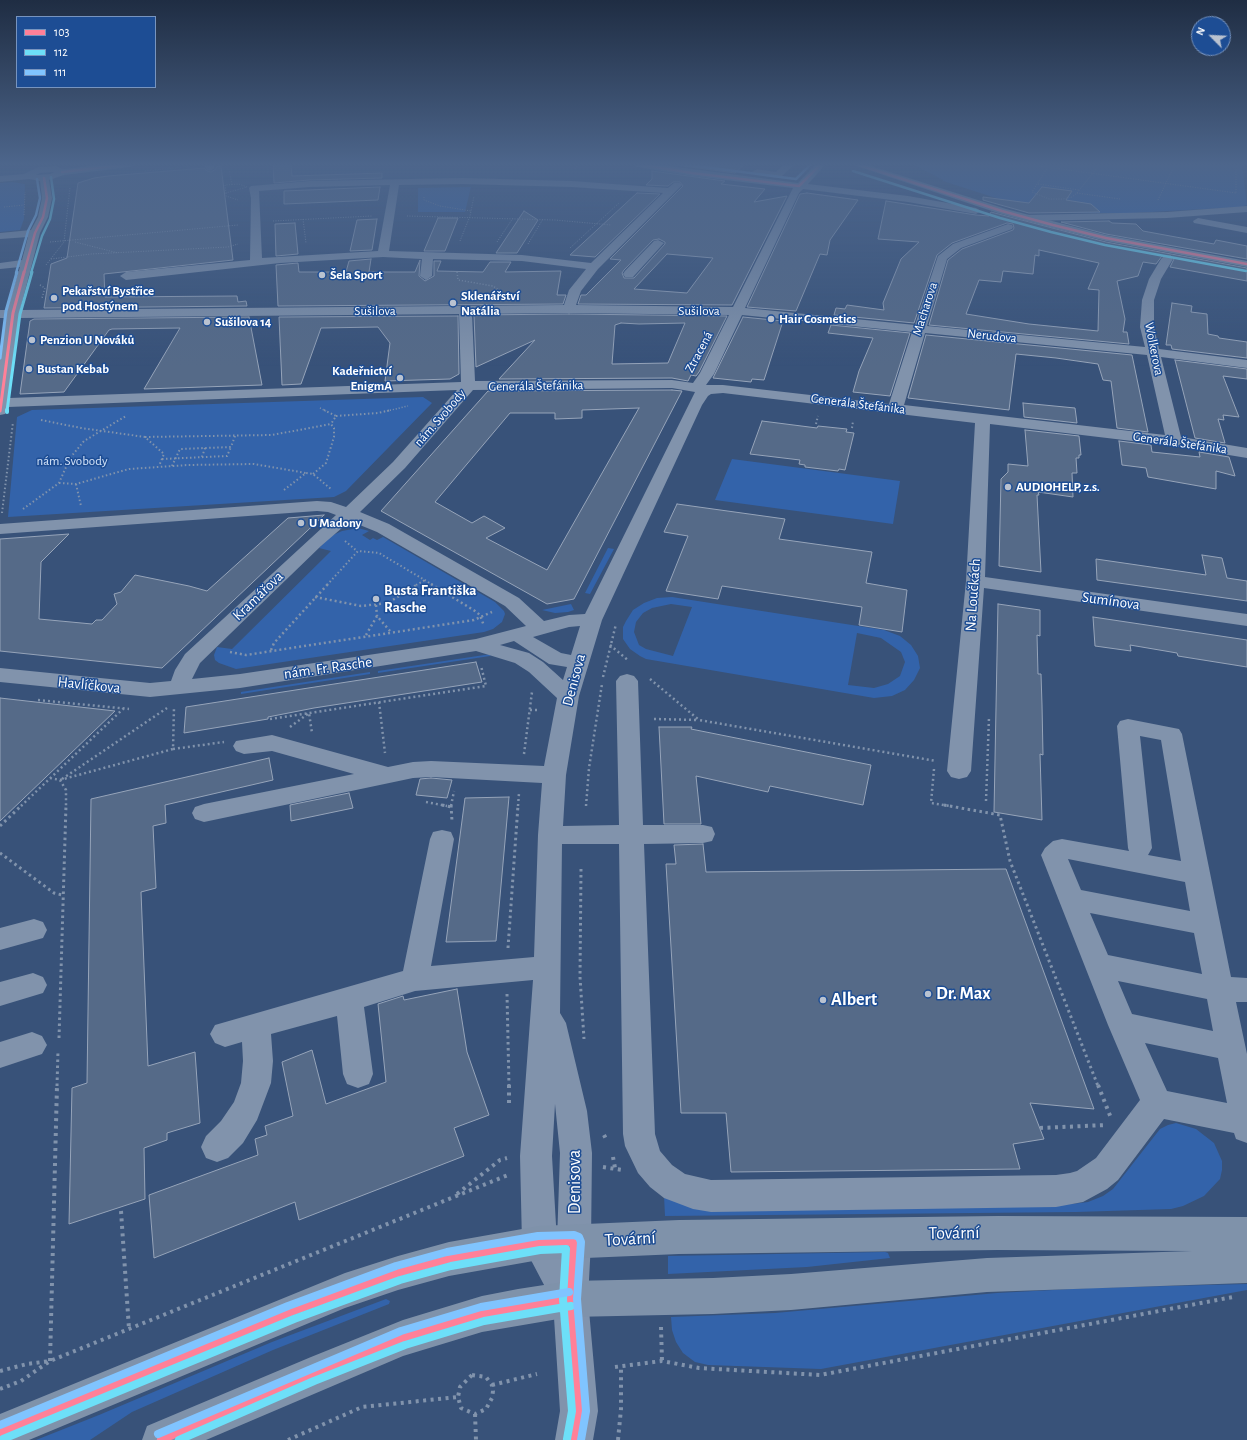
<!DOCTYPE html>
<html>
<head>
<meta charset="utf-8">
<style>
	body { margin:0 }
	#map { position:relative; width:1247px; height:1440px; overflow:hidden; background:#385279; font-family:"Alegreya Sans",sans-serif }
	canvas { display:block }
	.legend { position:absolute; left:16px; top:16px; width:140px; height:72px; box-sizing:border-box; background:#1d4d94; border:1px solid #7794bf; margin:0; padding:5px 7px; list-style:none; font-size:12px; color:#fff }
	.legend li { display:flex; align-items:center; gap:8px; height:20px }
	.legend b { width:20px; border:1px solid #7794bf }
	.north { position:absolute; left:1191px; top:16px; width:40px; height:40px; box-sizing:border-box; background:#1d4d94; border:1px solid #7794bf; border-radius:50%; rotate:294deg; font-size:11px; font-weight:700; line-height:16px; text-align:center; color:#fff }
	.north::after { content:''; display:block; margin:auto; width:14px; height:18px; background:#b9c2d0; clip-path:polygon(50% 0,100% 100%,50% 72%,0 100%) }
</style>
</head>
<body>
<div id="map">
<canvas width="1247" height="1440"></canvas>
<ul class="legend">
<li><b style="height:5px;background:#ff8098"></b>103</li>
<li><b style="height:5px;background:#6ddff8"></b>112</li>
<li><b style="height:5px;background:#80c4ff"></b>111</li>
</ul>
<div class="north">N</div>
</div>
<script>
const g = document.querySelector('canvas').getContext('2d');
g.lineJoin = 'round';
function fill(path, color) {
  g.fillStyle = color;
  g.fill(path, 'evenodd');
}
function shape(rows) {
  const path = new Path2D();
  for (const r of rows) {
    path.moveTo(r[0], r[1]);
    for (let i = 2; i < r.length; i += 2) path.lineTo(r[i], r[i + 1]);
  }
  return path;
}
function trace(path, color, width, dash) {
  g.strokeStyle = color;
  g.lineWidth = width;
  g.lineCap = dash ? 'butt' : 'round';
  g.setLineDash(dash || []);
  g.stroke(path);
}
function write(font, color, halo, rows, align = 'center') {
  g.font = font + ' "Alegreya Sans",sans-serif';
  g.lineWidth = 3;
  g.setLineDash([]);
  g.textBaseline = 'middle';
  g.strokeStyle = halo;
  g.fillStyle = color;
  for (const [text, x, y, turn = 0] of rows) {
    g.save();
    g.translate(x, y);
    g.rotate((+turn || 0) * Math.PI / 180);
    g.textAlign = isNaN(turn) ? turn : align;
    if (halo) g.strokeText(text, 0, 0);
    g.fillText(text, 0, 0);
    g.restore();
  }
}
const green = shape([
	[912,164,1242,164,1247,205,1242,207,1131,213,1061,213,1000,205,999,199,943,181,943,180],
	[12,182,25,184,24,219,20,230,0,232,0,183],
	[471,187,465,212,418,212,418,188],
	[423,397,432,403,346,491,334,497,8,517,17,417,32,410],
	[732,459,900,481,893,524,715,500],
	[358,528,369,531,362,535,370,540,373,538,377,540,383,537,495,602,504,611,505,614,502,622,493,629,484,632,236,669,219,663,215,660,214,655,217,647,232,649,331,551,319,548,331,536,342,531],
	[608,548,614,549,590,594,585,593],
	[672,597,884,630,900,636,911,645,918,656,920,668,914,680,905,690,892,696,874,698,646,659,640,656,630,649,623,639,623,627,626,621,633,610,644,603,657,598],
	[671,604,692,607,673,656,646,649,639,645,634,632,636,622,643,613,652,608],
	[857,633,881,638,901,652,905,662,900,676,888,684,874,688,848,685],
	[571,604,574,610,568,612,555,613,542,610],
	[491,654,490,656,378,673,378,671],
	[370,672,370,674,241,694,241,692],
	[1176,1123,1196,1129,1214,1143,1222,1161,1222,1170,1220,1179,1204,1196,1183,1206,1171,1209,1076,1212,665,1216,664,1196,972,1207,1072,1204,1088,1202,1103,1196,1113,1189,1160,1129,1168,1125],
	[885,1252,888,1253,890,1258,807,1267,668,1274,668,1256],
	[1247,1284,1247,1290,821,1369,708,1365,695,1362,683,1353,676,1342,672,1330,671,1317,775,1313,997,1293,1091,1288],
	[386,1299,390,1301,389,1304,273,1350,132,1412,90,1440,36,1440,99,1415,272,1342]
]);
const building = shape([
	[273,164,291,164,292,176,382,173,382,178,309,180,274,183,273,164],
	[668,164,745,164,735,173,668,164],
	[221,166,233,260,104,274,105,297,237,296,238,302,246,301,247,306,44,308,51,264,67,258,78,183,94,178,108,176,204,168,207,171,211,172,216,169,216,167,221,166],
	[652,171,725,181,721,184,765,189,754,202,787,196,732,305,578,304,581,295,586,295,621,260,610,259,683,186,680,182,673,182,668,186,646,185,652,179,652,171],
	[659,239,665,242,665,244,634,278,624,278,622,273,624,270,653,240,659,239],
	[667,254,713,258,687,293,634,289,667,254],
	[380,187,378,200,284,204,284,191,380,187],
	[1042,187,1072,191,1066,200,1091,204,1100,212,1029,213,983,200,983,197,1029,203,1042,187],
	[637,193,660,194,595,257,570,255,637,193],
	[807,193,858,200,830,240,827,255,820,254,796,311,747,307,800,194,807,193],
	[886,201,976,215,989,216,991,212,1106,242,1247,268,1247,281,1170,267,1174,259,1171,256,1162,256,1156,264,1143,262,1138,276,1117,281,1125,319,1123,332,1127,332,1129,344,929,325,948,260,962,249,1013,230,1014,228,1013,224,1007,223,952,243,937,255,914,323,834,315,836,308,845,309,847,305,884,310,883,303,901,259,919,242,878,239,886,201],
	[1039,250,1099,263,1088,289,1099,290,1098,331,1029,324,966,314,979,280,1001,282,1003,271,1033,274,1035,255,1039,256,1039,250],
	[524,211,538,220,517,253,496,253,524,211],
	[438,218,458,218,445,251,424,251,438,218],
	[377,219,372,250,350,251,357,220,377,219],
	[1109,221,1112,223,1136,224,1143,231,1214,244,1216,240,1247,246,1247,259,1106,234,1061,222,1109,221],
	[295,223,298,254,276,256,275,224,295,223],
	[371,259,369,272,415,272,420,260,419,276,425,281,434,276,434,261,441,261,437,271,483,272,490,262,511,262,505,272,561,271,557,295,566,295,563,304,278,306,276,265,298,263,299,272,346,272,349,261,371,259],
	[1172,303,1192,306,1191,312,1207,314,1208,334,1218,336,1219,338,1247,342,1247,358,1172,349,1171,345,1166,345,1172,303],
	[569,314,727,316,699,372,696,376,691,375,688,381,672,378,499,379,535,340,476,367,474,315,569,314],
	[621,323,639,324,685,323,668,363,612,364,615,325,621,323],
	[458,316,459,374,450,379,385,381,390,343,378,327,321,328,301,384,282,385,279,317,458,316],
	[249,317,262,385,144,389,180,328,112,329,109,330,64,392,20,394,30,321,34,319,249,317],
	[743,317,783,321,764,380,752,379,751,382,713,378,743,317],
	[831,325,910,333,890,396,853,392,859,371,873,338,828,333,831,325],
	[926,335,1132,355,1148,432,1117,428,1111,381,1103,380,1098,364,1056,358,1016,354,1009,410,908,398,926,335],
	[1175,360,1247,369,1247,379,1223,376,1239,417,1223,415,1224,420,1218,419,1225,443,1195,438,1175,360],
	[672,390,682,391,574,599,547,604,381,511,488,391,672,390],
	[639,408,547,570,486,538,505,528,484,516,472,523,435,502,510,413,555,413,555,419,582,418,582,410,639,408],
	[1023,403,1075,408,1077,423,1024,417,1023,403],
	[762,421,817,428,818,426,847,429,846,432,854,433,845,470,839,469,838,471,805,467,805,465,799,464,800,460,750,454,762,421],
	[1025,430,1079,436,1081,455,1079,455,1079,458,1076,458,1077,473,1072,473,1073,497,1038,492,1039,495,1037,495,1041,572,999,566,1001,479,1008,472,1008,464,1028,466,1025,430],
	[1119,441,1151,445,1152,452,1200,457,1199,452,1229,457,1235,476,1216,471,1216,489,1148,477,1146,468,1122,465,1119,441],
	[677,504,785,519,779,539,872,552,866,583,907,590,902,632,859,625,862,607,722,586,718,599,666,591,688,536,664,532,677,504],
	[324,515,162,668,0,651,0,539,69,534,41,562,39,619,92,624,96,620,102,620,117,604,114,594,121,592,135,575,189,586,207,591,288,518,324,515],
	[1202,555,1222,558,1227,578,1247,581,1247,601,1097,580,1096,559,1206,575,1202,555],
	[998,604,1040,610,1040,636,1037,635,1038,674,1041,674,1042,705,1043,755,1040,754,1042,820,994,812,998,604],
	[1093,617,1247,640,1247,667,1178,656,1177,653,1130,645,1131,651,1095,646,1093,617],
	[476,662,482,682,314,708,268,717,268,719,184,733,186,707,476,662],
	[0,698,115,711,0,821,0,698],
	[659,727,692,727,691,729,871,765,863,805,770,786,768,792,696,776,701,824,664,824,659,727],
	[269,758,273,780,165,805,166,823,153,826,156,888,141,892,148,1066,195,1052,200,1123,167,1133,167,1140,144,1148,145,1199,69,1224,72,1088,87,1083,91,799,269,758],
	[431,778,452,780,447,798,416,795,420,779,431,778],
	[349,793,353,808,291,821,290,805,349,793],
	[509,797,496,941,446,942,465,798,509,797],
	[703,844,706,872,1006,869,1094,1109,1030,1103,1044,1139,1013,1144,1020,1169,731,1172,726,1113,681,1113,666,864,676,864,674,845,703,844],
	[457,989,467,1052,489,1115,454,1128,464,1156,299,1220,295,1202,154,1258,149,1195,258,1155,255,1139,267,1135,265,1126,293,1116,282,1062,312,1050,326,1104,386,1082,378,1004,403,996,404,1000,457,989]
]);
const pathFar5 = shape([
	[228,164,232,185],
	[268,164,268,173],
	[1024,164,1236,193],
	[1236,164,1236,194],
	[1048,167,1032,192,1049,199,1063,199,1072,197,1077,193,1100,164],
	[575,169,578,164],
	[145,171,192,166],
	[239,184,247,187,226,193,225,185,239,184],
	[1038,184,1079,190],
	[226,193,226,196,238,200],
	[1077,193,1120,199],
	[424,197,424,200,440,206,471,211],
	[1158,200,1175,164],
	[4,207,24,205],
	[24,215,25,192],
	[407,216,555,220,611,225],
	[303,219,306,243],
	[273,221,372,216],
	[460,241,470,216,474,196],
	[50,242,238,225],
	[75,242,118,253],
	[497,242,513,218],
	[528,244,543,219],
	[570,248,619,203],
	[51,259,91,254,228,247,238,244],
	[46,265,64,242,70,187]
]);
const pathFar4 = shape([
	[457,272,458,280,493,286,503,293],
	[40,285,45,288,42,298],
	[320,408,326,411],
	[387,411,408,406]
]);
const pathFar3 = shape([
	[336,416,378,413,391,410],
	[41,420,81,428,145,437,164,454,159,466],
	[816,424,818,416],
	[852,428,853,421],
	[145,437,272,435,331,424],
	[202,457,205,448],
	[162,459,227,456,231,447],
	[172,466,180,449,231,447,235,436],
	[313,474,326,463,334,437,334,428,331,424,336,416,324,410],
	[59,483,76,484,129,469,188,465,254,464,306,473],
	[76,484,81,506],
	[284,490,306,473,313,474,331,489],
	[23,509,59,483,70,458,84,441,126,416],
	[2,513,13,422],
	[345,541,357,551],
	[327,585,358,551,379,553,433,585],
	[416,585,425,580]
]);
const pathFar2 = shape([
	[431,584,475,611,480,615,484,626],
	[315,597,361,606,388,603,418,584],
	[376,605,377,616],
	[366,635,377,616,390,631],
	[610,645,629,661],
	[271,650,274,643,328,584],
	[230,652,246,655,474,620,492,612],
	[603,677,616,624],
	[650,679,699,720,936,761],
	[38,700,129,709],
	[379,702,385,753],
	[530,710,537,710],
	[270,719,486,686,481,666],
	[654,719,699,720],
	[290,727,309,713,312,733],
	[173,749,224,742],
	[524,754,532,692],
	[934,769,931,803,950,806],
	[50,778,60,780,66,790,66,806],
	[62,779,167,708],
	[60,780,173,749,174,707],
	[986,801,989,717],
	[426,802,447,806],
	[21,806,123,709],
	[451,806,454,791],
	[518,806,519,793],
	[586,806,589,768,602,684]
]);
const pathFar1 = shape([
	[442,805,451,807],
	[451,805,452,821],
	[944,805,1000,815,1010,861,1098,1086],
	[0,826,22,805],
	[0,853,54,893,62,895],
	[581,869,580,977,584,1039],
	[508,948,518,805],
	[507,994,509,1086],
	[59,1038,66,805],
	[57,1086,58,1051]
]);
const path = shape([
	[509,1085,509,1105],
	[1098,1085,1111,1118],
	[1040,1128,1106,1125],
	[604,1135,607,1141],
	[613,1157,615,1168],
	[603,1167,622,1170],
	[457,1194,500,1160,507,1158],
	[121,1211,129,1329],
	[661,1327,662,1361],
	[50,1361,57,1085],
	[615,1367,662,1361,699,1368,820,1375,1233,1297],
	[0,1371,27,1364,50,1361],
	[472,1375,486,1377,492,1385,493,1391,492,1398,486,1409,475,1414,461,1408,458,1397,460,1387,472,1375],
	[492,1385,537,1374],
	[0,1389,21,1381,50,1361,508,1175],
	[475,1414,476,1440],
	[288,1440,362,1407,458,1397],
	[618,1440,621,1409,621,1366]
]);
const minor = shape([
	[105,164,136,164,131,167,64,175,49,180,52,198,48,217,40,233,20,310,564,305,569,290,586,269,522,261,433,259,432,276,426,280,420,276,422,259,383,257,280,263,126,280,120,276,126,272,250,260,251,198,249,188,251,186,309,181,463,178,572,181,668,188,674,183,680,183,682,185,598,269,581,291,576,305,733,307,793,188,692,176,637,167,632,164,655,164,798,183,816,164,826,164,808,184,908,196,976,208,981,211,976,214,908,202,803,189,799,193,745,308,915,325,938,256,953,244,1008,224,1012,225,1013,227,1012,229,961,248,947,259,927,326,1145,347,1140,327,1142,300,1149,279,1161,259,1163,257,1171,257,1173,259,1161,279,1154,300,1154,327,1159,349,1247,360,1247,368,1161,357,1181,437,1247,448,1247,458,1174,446,990,424,985,577,1247,614,1247,626,984,588,971,771,967,777,959,779,951,777,947,771,966,581,975,423,723,393,711,394,708,396,702,405,602,620,579,696,566,775,563,826,619,825,616,681,620,676,627,674,634,676,638,681,643,825,703,825,712,827,715,834,712,841,703,843,644,844,655,1134,660,1151,672,1165,685,1174,711,1180,1056,1175,1070,1173,1077,1171,1096,1158,1140,1100,1108,1025,1041,855,1045,848,1053,841,1062,839,1129,851,1128,848,1117,726,1120,721,1128,719,1179,729,1182,734,1231,977,1247,978,1247,1002,1236,1002,1247,1054,1247,1143,1236,1139,1234,1133,1164,1119,1118,1180,1107,1189,1083,1202,1056,1207,711,1212,693,1209,664,1198,650,1187,638,1173,625,1146,623,1134,619,844,562,844,560,1013,566,1023,587,1111,592,1153,591,1242,588,1299,598,1411,593,1440,555,1440,560,1411,553,1302,522,1243,520,1156,533,980,415,991,364,1007,373,1074,369,1084,358,1088,347,1084,343,1074,337,1016,271,1034,273,1061,271,1083,257,1120,243,1143,228,1158,217,1162,206,1158,201,1147,206,1136,221,1121,234,1102,241,1083,243,1061,242,1042,225,1047,215,1043,210,1034,215,1025,403,971,430,839,433,832,442,830,451,832,454,839,431,966,534,957,538,835,542,783,431,777,413,778,204,822,195,819,192,813,195,807,204,804,354,774,272,751,244,754,236,751,233,746,236,741,272,735,388,767,413,762,431,761,544,766,557,698,529,672,515,663,476,651,240,688,150,697,0,682,0,668,150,683,171,681,175,670,185,654,336,515,328,512,317,511,0,534,0,524,317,501,331,502,346,507,393,462,457,390,8,407,5,414,0,415,0,359,6,318,0,318,0,310,7,310,20,267,0,269,0,263,22,260,28,237,0,239,0,233,31,230,38,217,42,198,40,181,29,179,0,182,0,176,24,174,38,167,56,166,63,169,105,164],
	[54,172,50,174,36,175,40,173,54,172],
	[463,184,572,187,663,193,591,263,522,255,389,251,399,185,463,184],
	[390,185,378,251,262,258,259,191,309,187,390,185],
	[569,313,729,315,700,373,693,383,672,380,475,381,472,314,569,313],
	[459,314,461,382,9,398,19,318,459,314],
	[742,315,912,332,889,404,723,385,706,385,714,374,742,315],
	[925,333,1147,355,1165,435,904,405,925,333],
	[672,388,695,392,585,614,569,615,544,621,519,598,389,524,360,512,405,468,473,390,672,388],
	[350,521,377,532,505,606,526,626,476,639,240,674,192,679,200,663,321,546,350,521],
	[580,626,571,655,561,653,533,637,569,627,580,626],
	[514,641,549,664,567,667,563,680,543,662,529,653,500,645,514,641],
	[1140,736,1161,740,1181,861,1148,855,1152,848,1140,736],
	[1068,859,1185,882,1190,911,1081,890,1068,859],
	[1090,913,1194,933,1202,974,1108,955,1090,913],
	[1118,981,1207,999,1213,1031,1132,1014,1118,981],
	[1145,1043,1218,1058,1227,1103,1167,1091,1145,1043],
	[555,1104,560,1153,557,1242,552,1156,555,1104],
	[203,164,213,164,215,168,210,171,207,170,203,164],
	[784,164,795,164,781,177,778,178,757,175,752,172,757,169,776,172,784,164],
	[1247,206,1247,212,1167,218,1025,221,1020,218,1025,215,1167,212,1247,206],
	[1198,218,1247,227,1247,233,1194,223,1193,221,1198,218],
	[658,240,664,243,662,245,633,277,625,277,623,274,625,271,654,241,658,240],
	[34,919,43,922,47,930,43,938,0,950,0,928,34,919],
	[33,973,43,977,47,985,43,993,0,1006,0,982,33,973],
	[32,1032,42,1036,47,1045,42,1054,0,1068,0,1042,32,1032]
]);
const major = shape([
	[850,164,865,164,1006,209,1106,235,1247,261,1247,267,1106,241,1049,227,998,213,850,164],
	[998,1216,1247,1217,1247,1283,987,1292,791,1310,713,1314,570,1317,482,1332,403,1356,206,1440,142,1440,147,1426,311,1357,403,1320,482,1296,518,1289,570,1281,713,1278,791,1274,987,1258,1192,1251,998,1250,679,1254,539,1260,449,1276,398,1290,345,1308,29,1440,0,1440,0,1414,345,1273,398,1256,449,1242,539,1226,679,1220,998,1216]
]);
const bus1Far2 = shape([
	[638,164,692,173,799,186,821,164],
	[856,164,1002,211,1053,225,1106,238,1247,264],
	[62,172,130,164],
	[24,273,35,233,43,217,47,198,44,178]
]);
const bus1Far1 = shape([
	[0,411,13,313,24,272]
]);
const bus1 = shape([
	[0,1433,291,1312,398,1273,449,1259,493,1251,539,1243,574,1242,570,1299,579,1411,574,1440],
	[161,1440,311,1375,403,1338,482,1314,570,1299]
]);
const bus2Far3 = shape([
	[853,171,1000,218,1051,232,1105,245,1246,271],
	[31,273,42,236,50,219,54,199,51,177]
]);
const bus2Far2 = shape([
	[7,411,20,314,32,272]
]);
const bus2Far1 = shape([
	[7,412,7,410]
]);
const bus2 = shape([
	[3,1439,294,1319,400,1280,451,1266,540,1250,566,1249,563,1299,572,1411,567,1439],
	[179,1440,314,1381,405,1345,484,1321,571,1306]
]);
const bus3Far2 = shape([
	[681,164,796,179,811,164],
	[16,273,28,231,36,215,40,198,37,179]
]);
const bus3Far1 = shape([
	[0,358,6,311,17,272]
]);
const bus3 = shape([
	[0,1425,288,1306,396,1266,447,1252,492,1244,538,1236,574,1235,579,1237,581,1242,577,1299,586,1411,581,1440],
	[158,1434,401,1331,481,1307,569,1292]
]);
const markers = [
	[322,275,4,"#b9c2d0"],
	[54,298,4,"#b9c2d0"],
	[453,303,4,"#b9c2d0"],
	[771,319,4,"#b9c2d0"],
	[207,322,4,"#b9c2d0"],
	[32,340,4,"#b9c2d0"],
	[29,369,4,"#b9c2d0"],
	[400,378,4,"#b9c2d0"],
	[1008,487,4,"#b9c2d0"],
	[301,523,4,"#b9c2d0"],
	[376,599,4,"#b9c2d0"],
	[928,994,4,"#b9c2d0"],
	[823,1000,4,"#b9c2d0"]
];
const farPoinames = [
	["Šela Sport",330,275],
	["Pekařství Bystřice",62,291],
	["pod Hostýnem",62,306],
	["Sklenářství",461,296],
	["Natália",461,311],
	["Hair Cosmetics",779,319],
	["Sušilova 14",215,322],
	["Penzion U Nováků",40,340],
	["Bustan Kebab",37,369],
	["Kadeřnictví",392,371,"right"],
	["EnigmA",392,386,"right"],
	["AUDIOHELP, z.s.",1016,487],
	["U Madony",309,523]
];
const farStreetnames = [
	["Macharova",925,309,-72],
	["Sušilova",375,311],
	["Sušilova",699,311],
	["Nerudova",992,336,6],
	["Wolkerova",1154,349,79],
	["Ztracená",699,352,-62],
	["Generála Štefánika",536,386,-1],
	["Generála Štefánika",858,404,7],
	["nám. Svobody",440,418,-49],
	["Generála Štefánika",1180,443,8]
];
const farParknames = [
	["nám. Svobody",72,461]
];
const poiNames = [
	["Busta Františka",384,590],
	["Rasche",384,607]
];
const streetNames = [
	["Na Loučkách",973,595,-86],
	["Kramářova",258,596,-44],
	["Sumínova",1111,601,8],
	["nám. Fr. Rasche",328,668,-8],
	["Denisova",574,680,-75],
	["Havlíčkova",89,685,6]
];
const nearPoinames = [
	["Dr. Max",936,994],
	["Albert",831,1000]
];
const nearStreetnames = [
	["Denisova",575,1182,-90],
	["Tovární",954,1233,-1],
	["Tovární",630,1239,-3]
];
fill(green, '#3363aa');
fill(building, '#556a88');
trace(building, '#96a4b9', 1);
trace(pathFar5, '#8193ac', 1, [1, 1.5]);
trace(pathFar4, '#8193ac', 1.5, [1, 2]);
trace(pathFar3, '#8193ac', 2, [1.5, 2.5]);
trace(pathFar2, '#8193ac', 2.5, [2, 3]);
trace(pathFar1, '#8193ac', 3, [2.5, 3.5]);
trace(path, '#8193ac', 4, [3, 4.5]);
fill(minor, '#8193ac');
fill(major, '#7f92aa');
trace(bus1Far2, '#ff8098', 2.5);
trace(bus1Far1, '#ff8098', 3);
trace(bus1, '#ff8098', 8);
trace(bus2Far3, '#6ddff8', 2.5);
trace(bus2Far2, '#6ddff8', 3);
trace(bus2Far1, '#6ddff8', 4);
trace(bus2, '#6ddff8', 8);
trace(bus3Far2, '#80c4ff', 2.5);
trace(bus3Far1, '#80c4ff', 3);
trace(bus3, '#80c4ff', 8);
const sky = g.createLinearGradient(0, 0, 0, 366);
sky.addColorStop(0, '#1f2d43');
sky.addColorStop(0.45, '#4d668c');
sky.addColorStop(1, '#4d668c00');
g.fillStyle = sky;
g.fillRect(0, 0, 1247, 366);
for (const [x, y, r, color] of markers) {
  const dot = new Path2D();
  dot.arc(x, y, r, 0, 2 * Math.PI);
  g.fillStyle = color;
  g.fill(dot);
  trace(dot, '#1d4d94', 1.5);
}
write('bold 13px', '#fff', '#1d4d94', farPoinames, 'left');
write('13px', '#fff', '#1d4d94', farStreetnames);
write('13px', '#d6e5fa', '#1d4d94', farParknames);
write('bold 15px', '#fff', '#1d4d94', poiNames, 'left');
write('15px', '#fff', '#1d4d94', streetNames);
write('bold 18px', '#fff', '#1d4d94', nearPoinames, 'left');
write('18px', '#fff', '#1d4d94', nearStreetnames);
</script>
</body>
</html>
